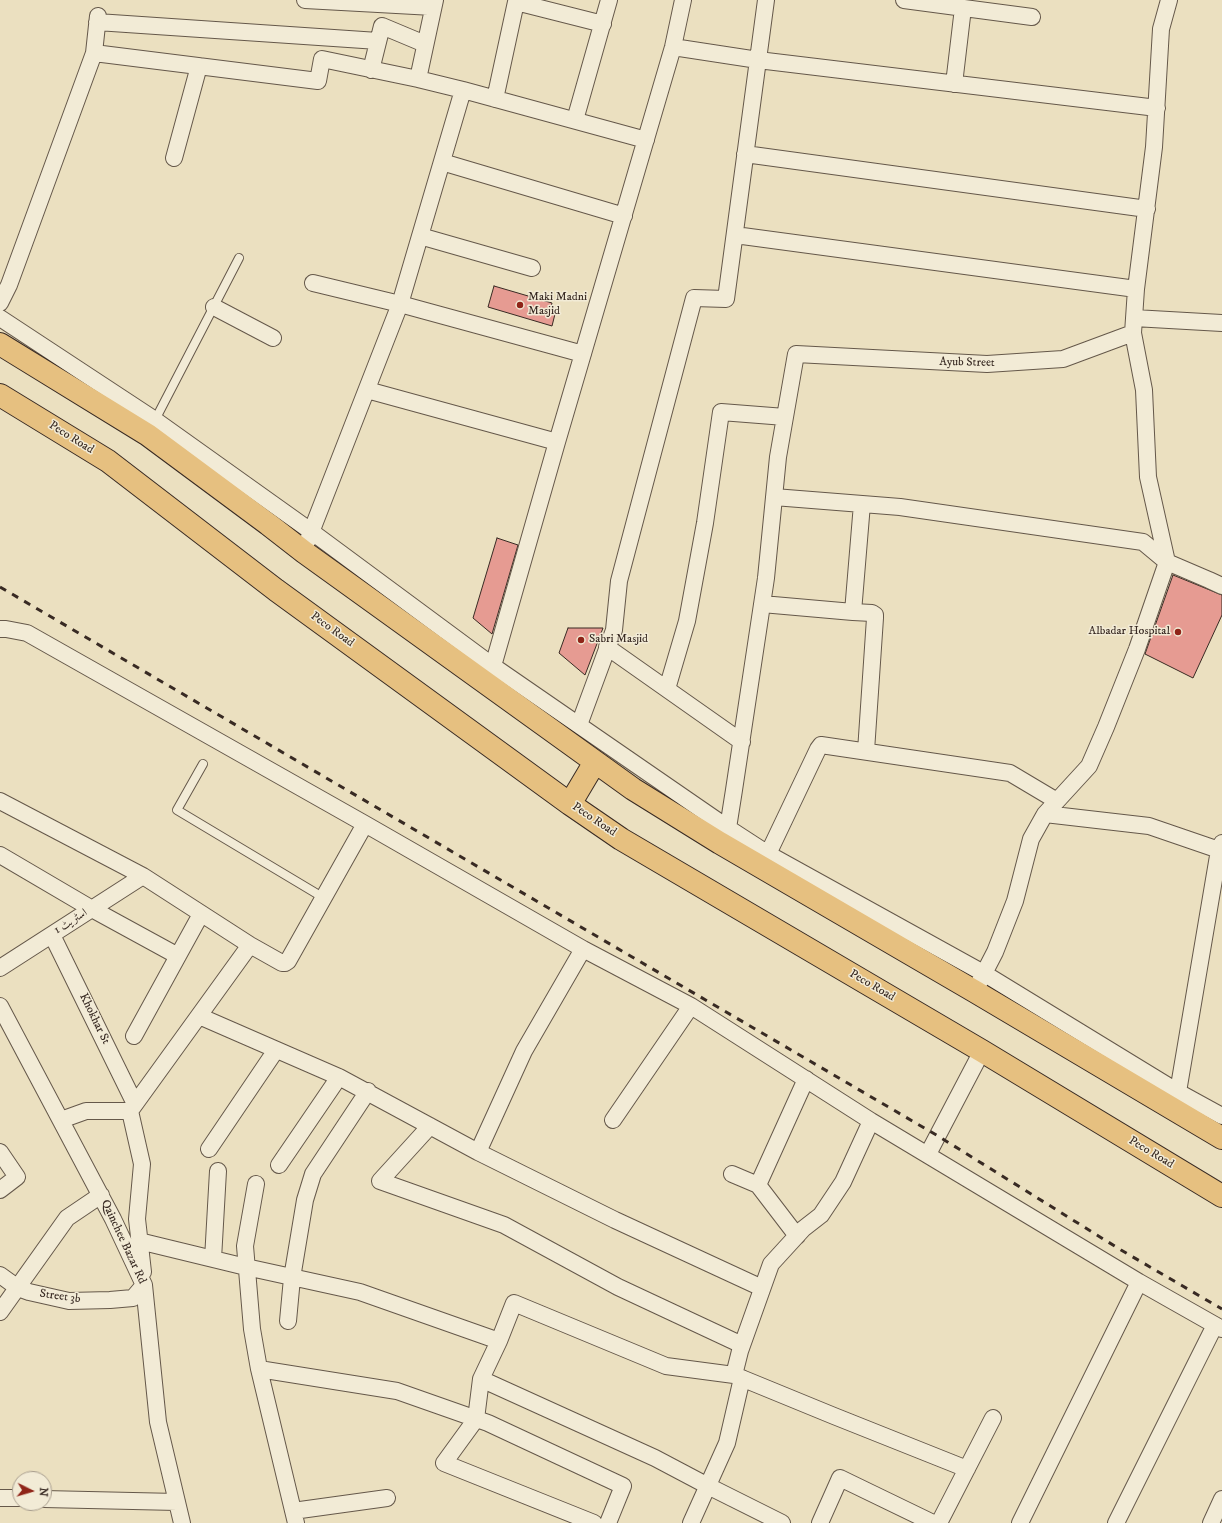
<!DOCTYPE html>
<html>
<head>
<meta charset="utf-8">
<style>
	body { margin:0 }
	#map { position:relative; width:1222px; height:1523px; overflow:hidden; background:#ebe0c0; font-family:"IM FELL DW Pica",serif }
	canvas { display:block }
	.north { position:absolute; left:12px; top:1471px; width:40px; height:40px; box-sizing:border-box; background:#f2ebd6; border:1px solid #a89e8e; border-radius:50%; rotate:95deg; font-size:11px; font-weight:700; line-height:16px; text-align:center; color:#382a23 }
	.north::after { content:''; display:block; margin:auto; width:14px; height:18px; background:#8f2418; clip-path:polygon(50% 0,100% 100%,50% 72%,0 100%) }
</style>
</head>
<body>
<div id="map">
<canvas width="1222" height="1523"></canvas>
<div class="north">N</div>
</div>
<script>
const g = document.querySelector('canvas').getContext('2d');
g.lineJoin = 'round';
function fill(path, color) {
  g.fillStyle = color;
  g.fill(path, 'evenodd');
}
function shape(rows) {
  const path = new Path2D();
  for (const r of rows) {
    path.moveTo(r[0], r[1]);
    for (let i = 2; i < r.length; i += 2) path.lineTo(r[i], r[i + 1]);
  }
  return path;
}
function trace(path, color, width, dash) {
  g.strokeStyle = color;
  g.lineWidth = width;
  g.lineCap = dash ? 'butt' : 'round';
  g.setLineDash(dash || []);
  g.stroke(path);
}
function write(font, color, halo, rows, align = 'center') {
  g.font = font + ' "IM FELL DW Pica",Amiri,serif';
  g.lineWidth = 3;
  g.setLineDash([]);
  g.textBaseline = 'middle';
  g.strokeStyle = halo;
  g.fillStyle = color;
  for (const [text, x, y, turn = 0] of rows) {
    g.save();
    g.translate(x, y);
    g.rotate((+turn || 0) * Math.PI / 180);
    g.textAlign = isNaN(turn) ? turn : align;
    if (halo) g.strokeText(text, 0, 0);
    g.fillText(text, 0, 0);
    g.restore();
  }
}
const building = shape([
	[494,286,552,303,550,312,555,314,552,326,488,307,494,286],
	[497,538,518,545,492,634,473,618,497,538],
	[1173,575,1222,595,1222,615,1193,678,1145,654,1173,575],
	[568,628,603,628,585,675,559,653,568,628]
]);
const lane = shape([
	[154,422,239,258],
	[203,764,177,810,324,898]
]);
const street = shape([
	[305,0,433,7],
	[517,0,516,2,603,24],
	[904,0,1032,17],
	[97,22,378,41],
	[673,47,758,60,1157,108],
	[94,53,318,81,322,59,418,79],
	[371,70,382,26,425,44],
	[954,84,963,8],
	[463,90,646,140],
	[495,99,516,2],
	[575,120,609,0],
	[745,154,1147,209],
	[174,158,199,66],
	[442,162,624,216],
	[735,235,1136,289],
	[420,236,532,268],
	[313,283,400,304,583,354],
	[0,303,9,285,94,53,98,16],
	[214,307,273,338],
	[0,318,155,420,312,532,493,666,728,828,768,854,985,974,1178,1092],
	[1134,318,1222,323],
	[367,390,557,442],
	[774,497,900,507,1143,542,1167,562,1209,580,1222,586],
	[862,504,853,612,872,613,875,615,875,618,866,751],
	[308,540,400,304,463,90,418,79,435,0],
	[762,604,853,612],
	[0,629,6,629,27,633,365,824,583,949,691,1006,871,1121,1139,1282,1222,1329],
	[607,647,742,742],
	[489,675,493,666,557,442,673,47,683,0],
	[667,689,687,621,705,523,721,412,785,417],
	[579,725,614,630,619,581,694,298,726,299,766,0],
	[0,801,143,876,250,945,282,963,285,963,288,961,365,824],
	[1045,814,1149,826,1219,850],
	[724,836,728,828,734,790,766,578,778,457,796,354,987,364,1063,359,1133,333],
	[1222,843,1219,850,1178,1092,1222,1116],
	[768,854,818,749,821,745,1010,773,1057,801],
	[0,855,92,909,178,956],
	[52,935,135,1104],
	[0,968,143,876],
	[979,983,995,952,1015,901,1031,839,1045,814,1089,766,1106,727,1137,649,1167,562,1148,477,1144,390,1133,333,1136,289,1154,147,1161,29,1169,0],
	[0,1006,113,1219,144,1285,158,1422,182,1523],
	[199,1016,339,1077,478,1152,615,1220,762,1288],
	[134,1036,201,914],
	[61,1120,86,1111,130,1111],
	[613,1120,691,1006],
	[871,1121,843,1182,821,1215,803,1229,771,1264,740,1351,734,1375,834,1416,967,1469],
	[430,1126,380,1181,504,1225,618,1287,742,1345],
	[209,1149,276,1050],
	[0,1152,17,1177,0,1190],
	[478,1152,524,1051,583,949],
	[928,1154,982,1051],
	[279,1165,339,1077],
	[732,1174,758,1185],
	[256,1184,245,1246,252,1329,259,1369,296,1523],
	[797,1236,758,1185,806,1079],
	[139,1241,246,1267,360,1292,499,1341],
	[213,1259,218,1171],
	[143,1272,137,1219,142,1164,130,1111,250,945],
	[0,1275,18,1288,29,1292,69,1301,110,1300,133,1298,144,1285],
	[0,1312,67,1218,101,1195],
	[288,1321,292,1278,305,1200,313,1174,368,1091],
	[259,1369,397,1391,488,1423,623,1486,608,1523],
	[481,1379,655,1458,708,1486,782,1523],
	[0,1498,20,1498],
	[44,1499,177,1502],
	[293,1511,387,1498],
	[594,1523,444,1463,476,1419,481,1379,499,1341,514,1303,666,1366,734,1375],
	[691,1523,727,1443,742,1378],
	[820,1523,840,1478,933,1523],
	[939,1523,993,1418],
	[1020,1523,1139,1282],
	[1116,1523,1215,1325],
	[1211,1523,1222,1499]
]);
const primary = shape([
	[0,344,148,435,268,524,304,552,633,789,720,843,974,991,1222,1138],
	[0,395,108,461,276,590,570,804,621,839,982,1051,1222,1196],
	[570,804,595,762]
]);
const rail = shape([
	[0,587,938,1136,1121,1250,1222,1309]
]);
const markers = [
	[520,305,4,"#8f2418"],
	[1178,632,4,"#8f2418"],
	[581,640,4,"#8f2418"]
];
const poiNames = [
	["Maki Madni",528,298],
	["Masjid",528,312],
	["Albadar Hospital",1170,632,"right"],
	["Sabri Masjid",589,640]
];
const streetNames = [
	["Ayub Street",967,363,1],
	["Peco Road",71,438,32],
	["Peco Road",332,630,36],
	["Peco Road",594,820,34],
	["اسٹریٹ 1",71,922,-32],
	["Peco Road",872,986,30],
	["Khokhar St",94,1019,64],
	["Peco Road",1151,1153,31],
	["Qainchee Bazar Rd",123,1242,65],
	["Street 3b",60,1297,8]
];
fill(building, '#e69b92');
trace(building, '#382a23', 1);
trace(lane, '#65584a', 10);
trace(street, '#65584a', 18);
trace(primary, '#382a23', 24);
trace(lane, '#f2ebd6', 8);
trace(street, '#f2ebd6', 16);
trace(primary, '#e6c080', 22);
trace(rail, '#382a23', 3, [7, 7]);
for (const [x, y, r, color] of markers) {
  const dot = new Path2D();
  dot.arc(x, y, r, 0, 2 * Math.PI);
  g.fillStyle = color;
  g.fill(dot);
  trace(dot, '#f2ebd6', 1.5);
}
write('12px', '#382a23', '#f2ebd6', poiNames, 'left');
write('12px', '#382a23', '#f2ebd6', streetNames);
</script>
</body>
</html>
